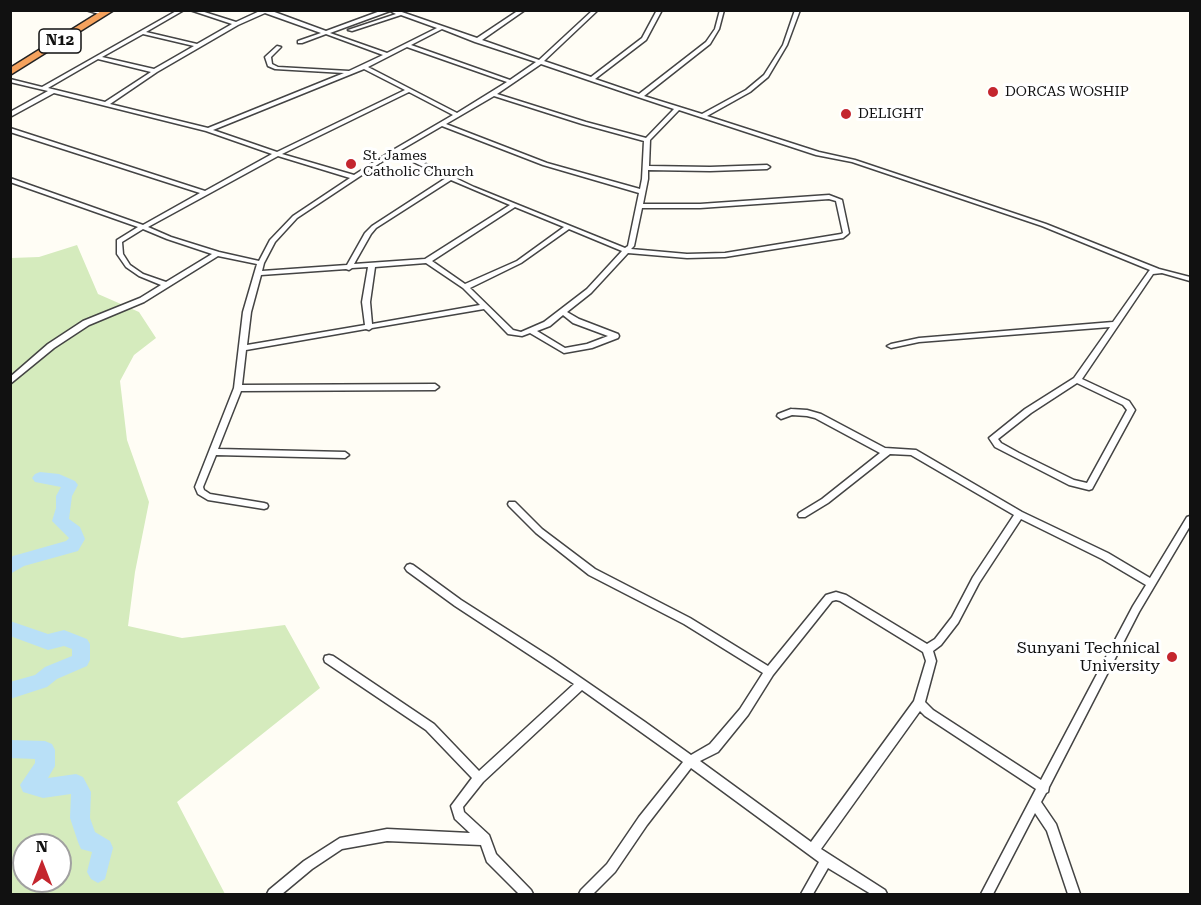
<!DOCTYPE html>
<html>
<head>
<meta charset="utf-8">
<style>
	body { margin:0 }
	#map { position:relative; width:1201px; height:905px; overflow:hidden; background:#fffdf5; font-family:"Roboto Serif",serif }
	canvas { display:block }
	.frame { position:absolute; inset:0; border:12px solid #111; pointer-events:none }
	.north { position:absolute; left:12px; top:833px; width:60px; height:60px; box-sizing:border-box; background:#fff; border:2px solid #a0a0a0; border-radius:50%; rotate:0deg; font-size:16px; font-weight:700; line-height:24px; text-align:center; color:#111 }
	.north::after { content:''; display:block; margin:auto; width:21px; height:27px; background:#c4262e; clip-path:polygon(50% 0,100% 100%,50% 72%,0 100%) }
</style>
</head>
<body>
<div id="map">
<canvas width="1201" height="905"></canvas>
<div class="frame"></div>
<div class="north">N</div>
</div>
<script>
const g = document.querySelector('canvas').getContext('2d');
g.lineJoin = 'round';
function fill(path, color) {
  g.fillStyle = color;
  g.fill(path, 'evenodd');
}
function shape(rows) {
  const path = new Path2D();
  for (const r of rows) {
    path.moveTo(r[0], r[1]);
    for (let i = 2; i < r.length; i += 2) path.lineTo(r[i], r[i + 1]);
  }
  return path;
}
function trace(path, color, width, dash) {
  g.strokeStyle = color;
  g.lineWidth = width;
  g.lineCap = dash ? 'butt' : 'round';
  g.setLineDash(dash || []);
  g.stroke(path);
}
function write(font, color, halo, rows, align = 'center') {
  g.font = font + ' "Roboto Serif",serif';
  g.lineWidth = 6;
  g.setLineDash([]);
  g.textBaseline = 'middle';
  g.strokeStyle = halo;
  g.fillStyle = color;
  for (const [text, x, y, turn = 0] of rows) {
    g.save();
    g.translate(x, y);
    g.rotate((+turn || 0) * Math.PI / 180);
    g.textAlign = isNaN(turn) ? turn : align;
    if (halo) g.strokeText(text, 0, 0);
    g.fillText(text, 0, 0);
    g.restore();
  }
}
const green = shape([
	[77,245,98,294,139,312,156,338,134,355,120,381,127,440,149,502,135,572,128,626,182,638,285,625,320,688,177,802,225,894,11,894,11,258,39,257],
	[24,845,60,845,60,881,24,881]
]);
const river = shape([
	[40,472,59,474,75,481,78,485,72,496,69,519,80,527,85,539,78,551,24,566,10,574,10,558,13,556,66,541,69,538,52,521,56,508,56,496,61,487,35,482,32,478,35,474,40,472],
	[10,621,48,634,64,630,87,639,90,644,90,660,87,666,57,679,47,687,10,699,10,682,35,675,45,667,72,656,72,649,64,646,48,650,10,636,10,621],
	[10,740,45,741,52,744,55,750,55,766,48,778,76,774,83,777,91,792,90,818,95,832,110,841,113,848,105,879,98,883,91,879,87,872,92,852,81,849,78,842,70,818,71,794,43,798,23,792,20,785,35,763,35,759,10,758,10,740]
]);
const street = shape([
	[86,10,95,10,101,13,99,14,86,10],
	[178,10,184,10,146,32,197,44,232,24,190,10,198,10,236,22,262,10,269,10,326,31,383,10,396,10,477,38,519,10,525,10,482,40,539,60,593,10,598,10,544,61,591,77,642,38,657,10,662,10,646,40,595,79,639,94,706,42,715,29,720,10,724,10,719,29,710,44,644,96,702,114,746,90,764,75,783,45,795,10,800,10,787,45,768,77,750,92,707,116,819,152,855,160,1046,224,1159,269,1190,277,1190,281,1162,273,1153,274,1082,379,1129,401,1135,410,1092,489,1089,490,1069,485,995,447,989,438,1025,409,1074,378,1110,327,919,342,891,348,887,346,891,344,919,338,1113,322,1149,271,1150,270,1042,226,852,162,816,155,679,110,650,140,649,166,710,167,767,165,770,167,767,169,710,171,648,170,648,179,643,204,700,204,829,195,842,200,849,233,848,234,843,238,725,257,687,258,628,253,591,293,567,312,579,319,618,334,619,336,618,338,592,348,564,353,530,333,522,336,508,334,484,309,372,328,369,330,366,329,246,350,242,385,435,384,439,387,435,390,241,391,218,449,345,452,349,455,345,458,216,455,203,487,204,490,210,494,264,503,267,504,268,506,267,508,264,509,208,500,198,494,195,487,234,388,243,312,257,264,218,256,144,302,89,325,54,348,10,384,10,377,48,344,83,321,140,298,161,285,139,276,126,267,117,254,117,240,138,227,10,182,10,178,143,225,200,193,10,132,10,128,205,191,272,154,206,131,54,93,10,117,10,112,48,91,10,82,10,79,42,87,178,10],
	[390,11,396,14,348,30,352,31,401,15,437,28,387,53,330,33,390,11],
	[265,13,321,33,298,41,298,43,302,43,326,34,383,55,349,71,278,67,272,64,271,57,281,47,277,46,265,57,268,66,275,69,344,73,208,128,110,104,157,72,238,25,265,13],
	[442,29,475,42,536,62,510,80,411,45,442,29],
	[143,34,194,46,154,69,102,57,143,34],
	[407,47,507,82,457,113,368,67,407,47],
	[98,59,151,72,105,102,48,88,98,59],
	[541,64,638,97,674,109,646,138,586,122,497,94,541,64],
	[364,69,405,90,277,152,213,130,364,69],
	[409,92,453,115,393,150,354,175,282,154,409,92],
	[494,96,582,124,644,141,642,179,640,189,547,163,446,124,494,96],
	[442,126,543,165,639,193,628,246,625,248,474,187,399,151,442,126],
	[395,153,446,178,372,226,365,233,347,265,262,271,264,263,275,242,297,218,395,153],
	[278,156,350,178,293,216,270,240,259,261,219,252,171,237,148,227,278,156],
	[451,180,510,205,425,259,354,264,371,234,376,228,451,180],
	[829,199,836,201,843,233,841,234,725,253,687,254,631,249,634,246,642,208,700,208,829,199],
	[515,207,564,227,517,261,465,284,432,261,515,207],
	[143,229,167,239,212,254,166,282,143,274,130,265,123,254,122,242,143,229],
	[569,229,622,251,587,289,544,322,521,332,513,330,470,288,521,263,569,229],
	[426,263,463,288,480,305,372,324,370,302,375,267,426,263],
	[368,267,362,302,365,325,247,345,251,312,261,275,346,269,349,270,352,268,368,267],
	[563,315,573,323,608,336,587,344,565,348,537,331,550,326,563,315],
	[1077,383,1123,405,1127,410,1087,483,1074,480,1019,453,1001,443,998,439,1031,413,1077,383],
	[791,409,807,410,821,414,885,448,916,450,1022,512,1108,553,1150,578,1187,517,1190,516,1190,526,1139,612,1049,787,1048,792,1046,793,1041,802,1056,824,1080,894,1068,894,1047,831,1035,813,993,894,981,894,1036,789,925,716,920,711,821,849,885,890,887,894,871,894,828,868,813,894,801,894,819,862,691,768,647,825,615,872,593,894,579,894,581,890,607,864,639,817,683,762,582,690,483,782,463,807,464,812,489,835,496,854,531,890,533,894,519,894,487,862,481,845,387,841,342,849,312,869,282,894,267,894,269,890,304,861,340,838,387,829,470,833,455,819,451,806,472,778,426,730,325,662,324,659,325,656,329,655,333,656,434,724,479,771,574,684,455,606,407,571,405,568,407,565,410,564,413,565,461,600,552,658,645,722,691,755,710,744,740,709,763,673,684,624,589,575,536,533,509,506,508,504,509,502,515,502,542,529,595,569,690,618,768,666,826,595,836,592,846,595,927,644,935,639,952,617,973,577,1014,515,911,455,890,454,828,503,805,517,799,517,798,515,799,513,822,499,880,453,815,418,807,416,792,415,781,419,777,416,778,414,791,409],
	[1021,519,1102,559,1146,585,1133,606,1041,780,933,710,925,702,936,661,933,651,941,645,958,623,979,583,1021,519],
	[836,600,840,601,923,652,926,661,914,701,811,842,700,761,718,752,748,715,773,675,832,601,836,600]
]);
const highway = shape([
	[103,10,114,10,10,75,10,68,103,10]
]);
const markers = [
	[993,92,6,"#c4262e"],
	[846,114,6,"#c4262e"],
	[351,164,6,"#c4262e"],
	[1172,657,6,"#c4262e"]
];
const farPoinames = [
	["DORCAS WOSHIP",1005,92],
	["DELIGHT",858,114],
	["St. James",363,156],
	["Catholic Church",363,172]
];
const shields = [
	[60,41,42]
];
const shieldNames = [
	["N12",60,41]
];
const poiNames = [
	["Sunyani Technical",1160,648],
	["University",1160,666]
];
fill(green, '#d5ebbd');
fill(river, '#b9e0f7');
trace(street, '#444', 3);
trace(highway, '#222', 3);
fill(street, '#fff');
fill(highway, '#f5a25d');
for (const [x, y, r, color] of markers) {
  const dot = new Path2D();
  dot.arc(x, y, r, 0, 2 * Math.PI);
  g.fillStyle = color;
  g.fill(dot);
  trace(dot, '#fff', 2);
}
write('14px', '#111', '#fff', farPoinames, 'left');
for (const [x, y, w] of shields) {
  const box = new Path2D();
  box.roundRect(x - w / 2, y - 12, w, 24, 4.5);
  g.fillStyle = '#fff';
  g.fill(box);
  trace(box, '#111', 1.5);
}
write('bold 15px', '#111', null, shieldNames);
write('16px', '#111', '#fff', poiNames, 'right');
</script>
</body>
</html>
